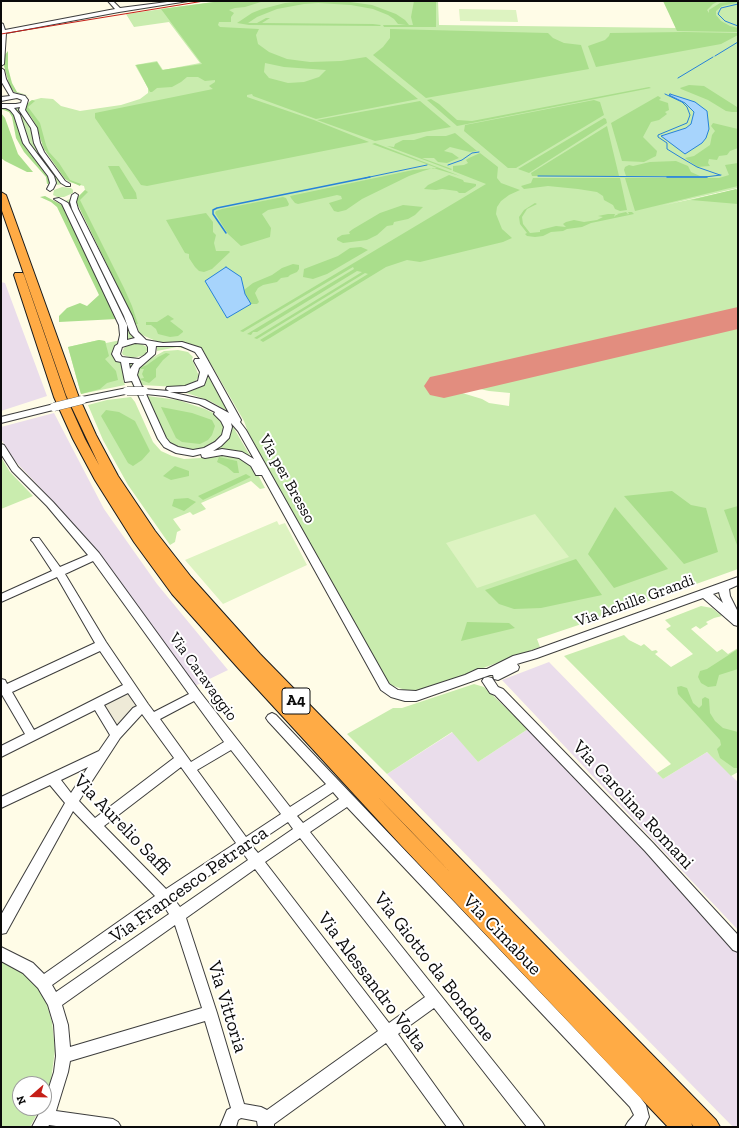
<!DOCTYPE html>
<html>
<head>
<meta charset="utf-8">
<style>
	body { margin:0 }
	#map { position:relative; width:739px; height:1128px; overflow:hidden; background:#fffce7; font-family:"Zilla Slab",serif }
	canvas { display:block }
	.frame { position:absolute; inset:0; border:2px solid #0a0a0a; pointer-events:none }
	.north { position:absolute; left:12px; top:1076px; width:40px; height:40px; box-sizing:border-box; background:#fff; border:1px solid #9d9d9d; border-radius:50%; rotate:250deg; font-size:11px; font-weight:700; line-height:16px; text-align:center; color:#0a0a0a }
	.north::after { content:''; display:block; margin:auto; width:14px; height:18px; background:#c51e17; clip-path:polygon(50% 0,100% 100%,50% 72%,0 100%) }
</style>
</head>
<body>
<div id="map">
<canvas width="739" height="1128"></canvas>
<div class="frame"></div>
<div class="north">N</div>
</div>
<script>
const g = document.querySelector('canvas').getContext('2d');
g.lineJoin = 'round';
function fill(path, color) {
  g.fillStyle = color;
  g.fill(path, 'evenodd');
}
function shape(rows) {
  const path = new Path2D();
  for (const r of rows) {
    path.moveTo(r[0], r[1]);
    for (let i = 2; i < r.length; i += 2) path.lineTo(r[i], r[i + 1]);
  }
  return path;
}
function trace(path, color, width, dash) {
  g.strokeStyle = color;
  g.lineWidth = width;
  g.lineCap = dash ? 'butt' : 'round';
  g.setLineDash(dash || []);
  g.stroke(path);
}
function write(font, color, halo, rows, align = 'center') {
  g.font = font + ' "Zilla Slab",serif';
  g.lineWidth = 4;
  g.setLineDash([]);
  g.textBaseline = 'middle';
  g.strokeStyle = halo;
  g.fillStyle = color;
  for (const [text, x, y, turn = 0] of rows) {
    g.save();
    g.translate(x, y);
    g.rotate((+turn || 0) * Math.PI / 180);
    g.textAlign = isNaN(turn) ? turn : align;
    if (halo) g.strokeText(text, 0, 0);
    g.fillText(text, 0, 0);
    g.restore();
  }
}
const industrial = shape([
	[1,282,5,283,47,396,1,411],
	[54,413,104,509,157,584,228,670,193,687,102,558,50,498,15,461,1,439,1,427],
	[549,662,663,779,707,752,738,782,738,930,502,680],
	[528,729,643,848,738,951,738,1127,733,1127,387,774,453,732,478,762]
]);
const green = shape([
	[220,1,438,1,439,25,676,28,664,1,738,1,738,188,660,206,738,189,738,309,439,378,450,394,459,392,482,399,489,403,509,406,510,393,489,391,475,388,738,327,738,569,632,607,537,639,540,647,421,691,405,690,391,685,379,670,248,432,244,421,204,352,196,346,186,343,158,342,140,334,126,303,77,203,77,198,85,190,84,186,69,182,65,179,44,149,36,125,32,118,25,109,25,106,30,101,41,98,53,99,61,106,80,111,121,105,140,99,148,93,148,88,135,65,157,61,163,70,200,63,169,22,134,27,126,14],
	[18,107,31,127,35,146,62,184,57,185,52,173,28,143,20,116,16,110,13,108],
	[62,187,71,188,73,190,73,193,64,197,57,197,53,195,54,190],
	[70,199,70,205,124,314,134,338,128,339,128,329,119,308,65,201],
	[99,340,105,341,106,343,121,340,112,353,115,359,121,363,124,368,125,380,123,380,125,385,81,394,68,347],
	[140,343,148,348,145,355,133,358,123,355,122,353,124,348,131,344],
	[157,346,183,346,195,350,198,352,204,360,231,413,210,401,184,392,195,389,207,380,207,369,197,353,192,350,177,347,157,351],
	[178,350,188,352,193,357,192,359,199,376,195,382,190,385,178,387,141,385,135,372,143,363,164,351],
	[128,364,136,364,132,369,171,450,210,451,231,428,232,425,252,459,211,452,196,455,181,455,163,447,158,441,129,377],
	[147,396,178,400,205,409,215,414,221,420,224,426,224,433,215,444,199,450,185,450,168,443],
	[131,397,135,402,153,442,161,451,172,456,184,459,201,458,215,455,233,455,247,461,258,475,265,488,260,489,251,481,201,503,206,509,204,510,193,515,190,512,173,519,181,530,177,532,175,542,170,545,128,485,103,440,88,405,107,400],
	[1,457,10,472,33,496,1,509],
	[701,606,712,608,722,616,714,618,706,622,708,624,700,629,696,626,691,629,717,652,722,649,728,654,738,648,738,772,731,776,707,752,663,779,657,773,671,764,564,656,624,635,629,640,641,646,644,644,652,651,656,650,658,652,655,654,671,667,693,654,666,629,671,626,665,620],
	[474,684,484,687,528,729,478,762,452,732,387,774,347,734,393,708,402,708],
	[1,961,26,975,40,991,46,1002,52,1022,55,1050,51,1080,44,1099,44,1084,20,1084,20,1108,40,1108,30,1127,1,1127]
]);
const forest = shape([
	[222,1,264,1,245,7,235,8,229,10,234,13,231,17,231,22,219,22,218,25,220,27,259,29,256,35,258,44,269,52,287,59,310,62,341,61,366,57,418,99,316,119,253,96,252,94,247,95,247,97,314,120,369,142,147,186,141,185,95,118,95,113,213,89,209,86,215,82,215,80,205,81,198,77,187,77,181,82,172,87,157,88,152,92,150,92,136,65,157,62,162,70,202,64,161,9],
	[265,63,284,67,326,70,319,77,304,82,288,83,269,78,264,72],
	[304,1,343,1,372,5,396,14,405,20,409,25,413,25,411,17,414,1,436,1,436,27,384,27,383,25,406,25,398,24,394,19,388,15,373,9,351,5,318,3,304,4,277,9,257,17,248,23,257,23,266,18,270,18,262,23,373,24,381,25,380,26,249,25,237,23,252,13,262,9,285,3],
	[663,1,719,1,713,4,707,10,709,13,709,10,720,3,738,1,736,3,722,6,716,11,716,15,721,21,730,26,738,28,738,32,677,31],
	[390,29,548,33,553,38,564,43,581,45,589,69,426,98,373,55,383,47,390,38],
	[684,32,738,33,738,35,721,44,596,67,588,46,605,40,609,36,610,33],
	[8,51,8,68,12,83,17,92,30,96,14,92,9,84,4,66,4,56],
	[689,85,704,86,737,107,738,112,732,112,726,111,708,100,681,89,680,88],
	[649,87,651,88,457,126,427,100,431,99,439,104,457,120,472,121],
	[658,96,661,98,659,100,668,103,669,110,665,112,667,114,659,120,651,122,643,137,657,151,656,156,644,162,622,161,611,123],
	[32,100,35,101,28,107,40,123,46,145,49,152,59,163,70,180,81,184,80,186,65,179,44,149,36,125,32,118,25,109,25,106],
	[594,100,600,102,604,115,516,168,508,168,464,131,465,125],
	[420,101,451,127,375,141,317,120],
	[1,108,9,109,14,113,25,147,49,177,51,183,47,184,46,177,24,152,16,138,12,117,9,112,1,109],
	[1,113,5,118,18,154,33,172,27,172,5,161,1,158],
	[604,118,606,119,607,123,529,173,518,169],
	[713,123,738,129,738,148,730,151,727,155,719,156,717,160,709,159,708,163,710,166,697,167,685,158,694,156,710,145,712,135,715,131,711,126],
	[607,126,619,176,532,176,531,173],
	[455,133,477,151,470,152,450,147,444,151,452,153,459,158,447,163,438,162,434,158,422,158,452,169,451,170,387,146,394,147,395,144,403,140,414,140,427,136,446,136],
	[375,143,460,176,433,168,423,171,409,176,362,199,346,210,338,212,334,211,329,203,342,199,341,196,337,195,298,204,295,203,291,198,290,196,413,170,437,168,372,144],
	[480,153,498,167,497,178,501,183,520,190,509,195,501,201,497,207,496,214,502,229,512,238,503,242,420,262,407,260,386,267,270,338,263,342,260,340,368,274,365,273,257,339,254,338,362,272,357,271,257,332,253,332,251,335,247,334,354,269,353,267,243,332,240,331,486,184,453,171,453,166,464,165,468,163,466,160,469,158],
	[676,161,688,166,691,172,700,176,626,176,624,170,625,167,629,165,633,166,650,162],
	[738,163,738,186,635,211,625,178,719,178,729,175,725,165],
	[108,166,119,166,136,193,137,199,124,199],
	[449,175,463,180,464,182,476,184,476,186,465,193,459,193,457,191,442,189,436,190,424,189,428,185],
	[533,178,620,178,627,210,620,211,615,209,613,205,604,200,603,196,597,192,578,189,548,186,524,189,521,186,531,183],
	[736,189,738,191,738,204,691,200],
	[85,190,88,192,80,200,124,288,132,306,138,324,136,324,77,203,77,198],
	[45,196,62,205,117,319,59,322,59,316,67,308,80,303,87,306,99,295,57,207,51,202,40,197],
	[283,197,286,198,289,204,288,206,268,210,262,214,271,228,270,237,241,246,228,234,215,213,216,211,222,209],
	[535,203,537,204,527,209,522,217,523,224,530,233,540,232,540,230,556,226,566,227,563,224,566,222,574,220,584,222,597,220,603,217,598,216,608,214,615,214,614,217,616,215,618,215,617,214,626,212,628,214,623,215,629,214,628,212,632,212,634,214,591,223,582,227,567,229,563,231,551,232,543,236,535,237,527,236,525,234,527,233,520,224,519,217,524,210],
	[403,205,423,207,415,215,408,219,394,222,393,225,387,226,377,235,367,240,343,243,337,240,337,238,342,235,350,234,349,232,353,229,380,213],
	[206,213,213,222,213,232,216,235,214,243,216,251,229,251,230,252,212,269,204,272,199,271,195,267,189,258,189,254,185,253,166,220],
	[361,247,368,250,327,274,313,279,303,277,304,269,338,256,350,248],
	[293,264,299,265,299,269,297,272,290,275,288,277,281,278,277,282,263,285,258,288,255,293,259,302,257,304,251,304,245,294,244,290,253,283,272,275,282,268],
	[168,315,174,319,170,321,183,331,183,332,178,336,170,337,158,334,156,329,151,325,146,325,146,322,157,322],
	[99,340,105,341,109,356,105,359,116,371,118,380,107,383,100,389,81,394,68,347],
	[166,353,170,354,163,360,156,369,156,377,149,383,139,379,144,378,142,374,144,369,140,369,142,367,147,365,158,357],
	[161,407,192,413,212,420,215,426,212,435,208,440,200,444,182,442,176,438],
	[106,410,119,412,135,421,150,451,142,460,133,466,128,463,101,416],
	[219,457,237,461,239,473,234,473,227,467,217,462],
	[175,466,189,471,189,476,171,480,163,476],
	[246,474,251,477,203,500,198,496],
	[672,491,691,505,706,508,718,552,684,564,624,496],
	[188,498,196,502,184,511,172,506,174,499],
	[738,506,738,545,737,545,724,510],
	[615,507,668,569,614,588,588,554],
	[576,559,602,595,541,608,514,609,499,604,485,590],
	[467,622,509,623,515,628,461,641],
	[738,649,738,669,719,675,716,686,708,687,701,683,698,677,700,671,707,669],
	[681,686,687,688,693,703,699,708,702,705,702,699,705,697,709,699,710,713,715,721,723,728,738,732,738,768,734,768,720,758,717,749,721,745,720,740,678,694,677,687]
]);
const pitch = shape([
	[459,9,516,10,518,22,460,21],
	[535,514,569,557,477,588,446,543],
	[277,521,279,525,285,523,307,565,223,604,185,560]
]);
const plaza = shape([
	[128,689,138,704,117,730,100,704]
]);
const water = shape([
	[670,94,695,102,707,111,709,129,706,138,702,143,685,154,661,136,686,128,691,124,694,112,685,103,669,95,670,94],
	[226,267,241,277,245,294,251,304,227,318,205,281,226,267]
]);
const streamFar1 = shape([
	[738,4,721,8,718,14,725,21,738,26],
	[715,56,738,42],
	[678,78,713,57],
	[665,94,682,102,687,107,690,115,687,123,658,135,658,137,667,143,667,149,680,157,697,167,720,175],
	[448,165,462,160,472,153,479,152],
	[538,176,705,177,721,175],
	[365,178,427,165]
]);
const stream = shape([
	[667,177,707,177],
	[226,233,213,214,213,210,217,208,370,177]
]);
const runway = shape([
	[738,307,738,329,444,398,430,395,424,386,430,377,444,374,738,307]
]);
const minor = shape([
	[108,1,113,1,120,8,175,1,188,1,119,12,6,33,4,64,1,66,1,23,3,24,5,30,115,9,108,1],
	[1,68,4,70,6,79,13,93,25,96,28,100,25,110,37,128,40,143,44,152,65,181,70,184,70,186,66,186,61,183,39,153,34,143,31,128,19,110,20,107,14,108,20,115,29,143,54,176,56,183,53,189,50,191,47,189,50,183,48,176,23,143,14,115,10,110,6,108,1,108,1,104,16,104,21,103,22,100,17,98,1,101,1,97,10,96,1,81,1,68],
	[75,193,78,195,76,202,78,209,132,316,138,332,146,340,163,343,182,342,201,348,241,420,240,422,246,430,389,684,398,690,416,691,465,675,478,669,487,669,513,656,532,651,738,577,738,585,729,589,730,596,738,612,738,626,734,625,703,598,537,658,520,663,517,664,519,667,518,670,498,680,494,679,493,675,490,675,416,701,405,701,391,697,381,690,262,475,256,475,251,466,239,458,222,455,205,458,202,457,201,454,193,456,176,453,164,447,158,439,132,381,125,382,121,362,116,361,112,354,115,346,118,344,120,335,119,325,62,204,54,199,59,198,68,203,127,325,127,340,135,338,130,333,124,316,72,209,70,202,72,195,75,193],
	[135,343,146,344,148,347,148,352,145,355,139,359,122,357,120,354,122,347,135,343],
	[156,346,181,346,195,352,200,359,195,359,194,361,200,372,198,381,185,386,167,387,166,389,169,391,143,389,137,375,139,368,155,354,156,346],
	[129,363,134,363,130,369,129,363],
	[208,374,229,413,205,400,170,392,186,392,204,385,208,374],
	[146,394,165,396,199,404,215,412,214,414,221,421,224,427,222,435,215,442,204,448,193,450,178,447,170,443,166,438,146,394],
	[231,423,238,431,254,459,242,452,222,449,213,451,221,446,229,438,232,427,231,423],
	[719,592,720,596,723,603,713,594,719,592],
	[127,388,130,389,131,391,130,393,82,403,78,400,82,397,127,388],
	[54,404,57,405,58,407,57,409,1,423,1,417,54,404],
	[1,444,4,445,18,467,53,502,99,553,200,692,290,807,326,784,268,721,266,718,268,715,272,713,276,715,640,1097,646,1105,649,1117,644,1127,625,1127,628,1122,634,1115,630,1107,347,807,310,832,542,1122,545,1127,527,1127,434,1008,398,1034,461,1122,464,1127,447,1127,386,1043,274,1124,274,1127,258,1127,257,1121,241,1118,238,1120,236,1127,220,1127,227,1110,231,1108,205,1021,70,1061,68,1072,56,1111,113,1119,118,1122,121,1127,63,1127,49,1125,48,1127,32,1127,42,1108,44,1108,44,1103,54,1072,56,1056,54,1025,48,1005,38,988,23,973,1,961,1,947,33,963,44,974,155,896,73,811,6,933,1,934,1,915,65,803,50,785,1,808,1,797,99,751,110,735,95,710,1,757,1,746,25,734,1,693,1,679,5,680,7,684,95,643,57,577,1,602,1,594,52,571,33,542,31,540,33,538,39,538,60,567,88,555,47,506,12,471,1,454,1,444],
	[93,561,189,694,154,712,148,704,106,642,65,574,93,561],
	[100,651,123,685,34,730,12,692,100,651],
	[128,693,137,706,133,708,117,726,104,705,128,693],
	[194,701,224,742,191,762,160,719,194,701],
	[142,714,174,758,95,818,79,801,120,738,142,714],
	[231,750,281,814,246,837,197,770,231,750],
	[88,767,71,793,61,780,88,767],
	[181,767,236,843,166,889,104,826,181,767],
	[333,792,339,799,303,823,297,816,333,792],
	[288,822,293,829,258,853,252,846,288,822],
	[300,838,425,997,389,1023,265,862,300,838],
	[243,853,248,860,180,907,174,899,243,853],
	[255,869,378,1031,267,1110,261,1107,244,1104,217,1013,186,918,255,869],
	[164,906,169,914,56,992,52,985,164,906],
	[175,925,202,1008,70,1047,68,1025,62,1005,175,925],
	[488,677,492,678,498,687,503,689,653,843,738,935,738,952,733,950,645,851,495,695,490,693,482,681,484,678,488,677]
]);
const highway = shape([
	[1,192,6,195,78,395,96,435,118,476,155,531,191,577,260,654,716,1120,720,1127,694,1127,691,1123,693,1127,668,1127,399,843,239,669,172,594,134,542,95,480,73,439,54,397,14,275,15,273,23,273,24,275,66,397,85,439,99,465,66,395,1,208,1,192],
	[375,794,451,873,411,831,375,794]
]);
const tram = shape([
	[1,34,204,1]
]);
const minorBridge = shape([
	[127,391,144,391],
	[54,407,82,400]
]);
const shields = [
	[296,701,28]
];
const shieldNames = [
	["A4",296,701]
];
const streetNames = [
	["Via per Bresso",287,479,61],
	["Via Achille Grandi",635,601,-20],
	["Via Caravaggio",203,677,54]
];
const nearStreetnames = [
	["Via Carolina Romani",633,805,47],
	["Via Aurelio Saffi",122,825,46],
	["Via Francesco Petrarca",189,885,-35],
	["Via Cimabue",502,935,46],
	["Via Giotto da Bondone",434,967,52],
	["Via Alessandro Volta",372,982,53],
	["Via Vittoria",227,1007,73]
];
fill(industrial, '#eaddeb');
fill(green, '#c9ecae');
fill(forest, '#aade8c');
fill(pitch, '#ddf3c1');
fill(plaza, '#eeead7');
fill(water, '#a7d4fc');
trace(water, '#2782d9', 1);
trace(streamFar1, '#2782d9', 1);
trace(stream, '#2782d9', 1.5);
fill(runway, '#e28d7f');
trace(minor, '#3d3d3d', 2);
trace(highway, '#1b1b1b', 2);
fill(minor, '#fff');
fill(highway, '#ffab45');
trace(tram, '#c51e17', 1);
trace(minorBridge, '#3d3d3d', 9, []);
trace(minorBridge, '#fff', 8);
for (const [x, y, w] of shields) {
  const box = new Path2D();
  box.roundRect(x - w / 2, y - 13, w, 26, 3);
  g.fillStyle = '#fff';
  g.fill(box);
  trace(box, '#0a0a0a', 1);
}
write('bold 15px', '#0a0a0a', null, shieldNames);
write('16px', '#0a0a0a', '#fff', streetNames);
write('19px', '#0a0a0a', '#fff', nearStreetnames);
</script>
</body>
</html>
